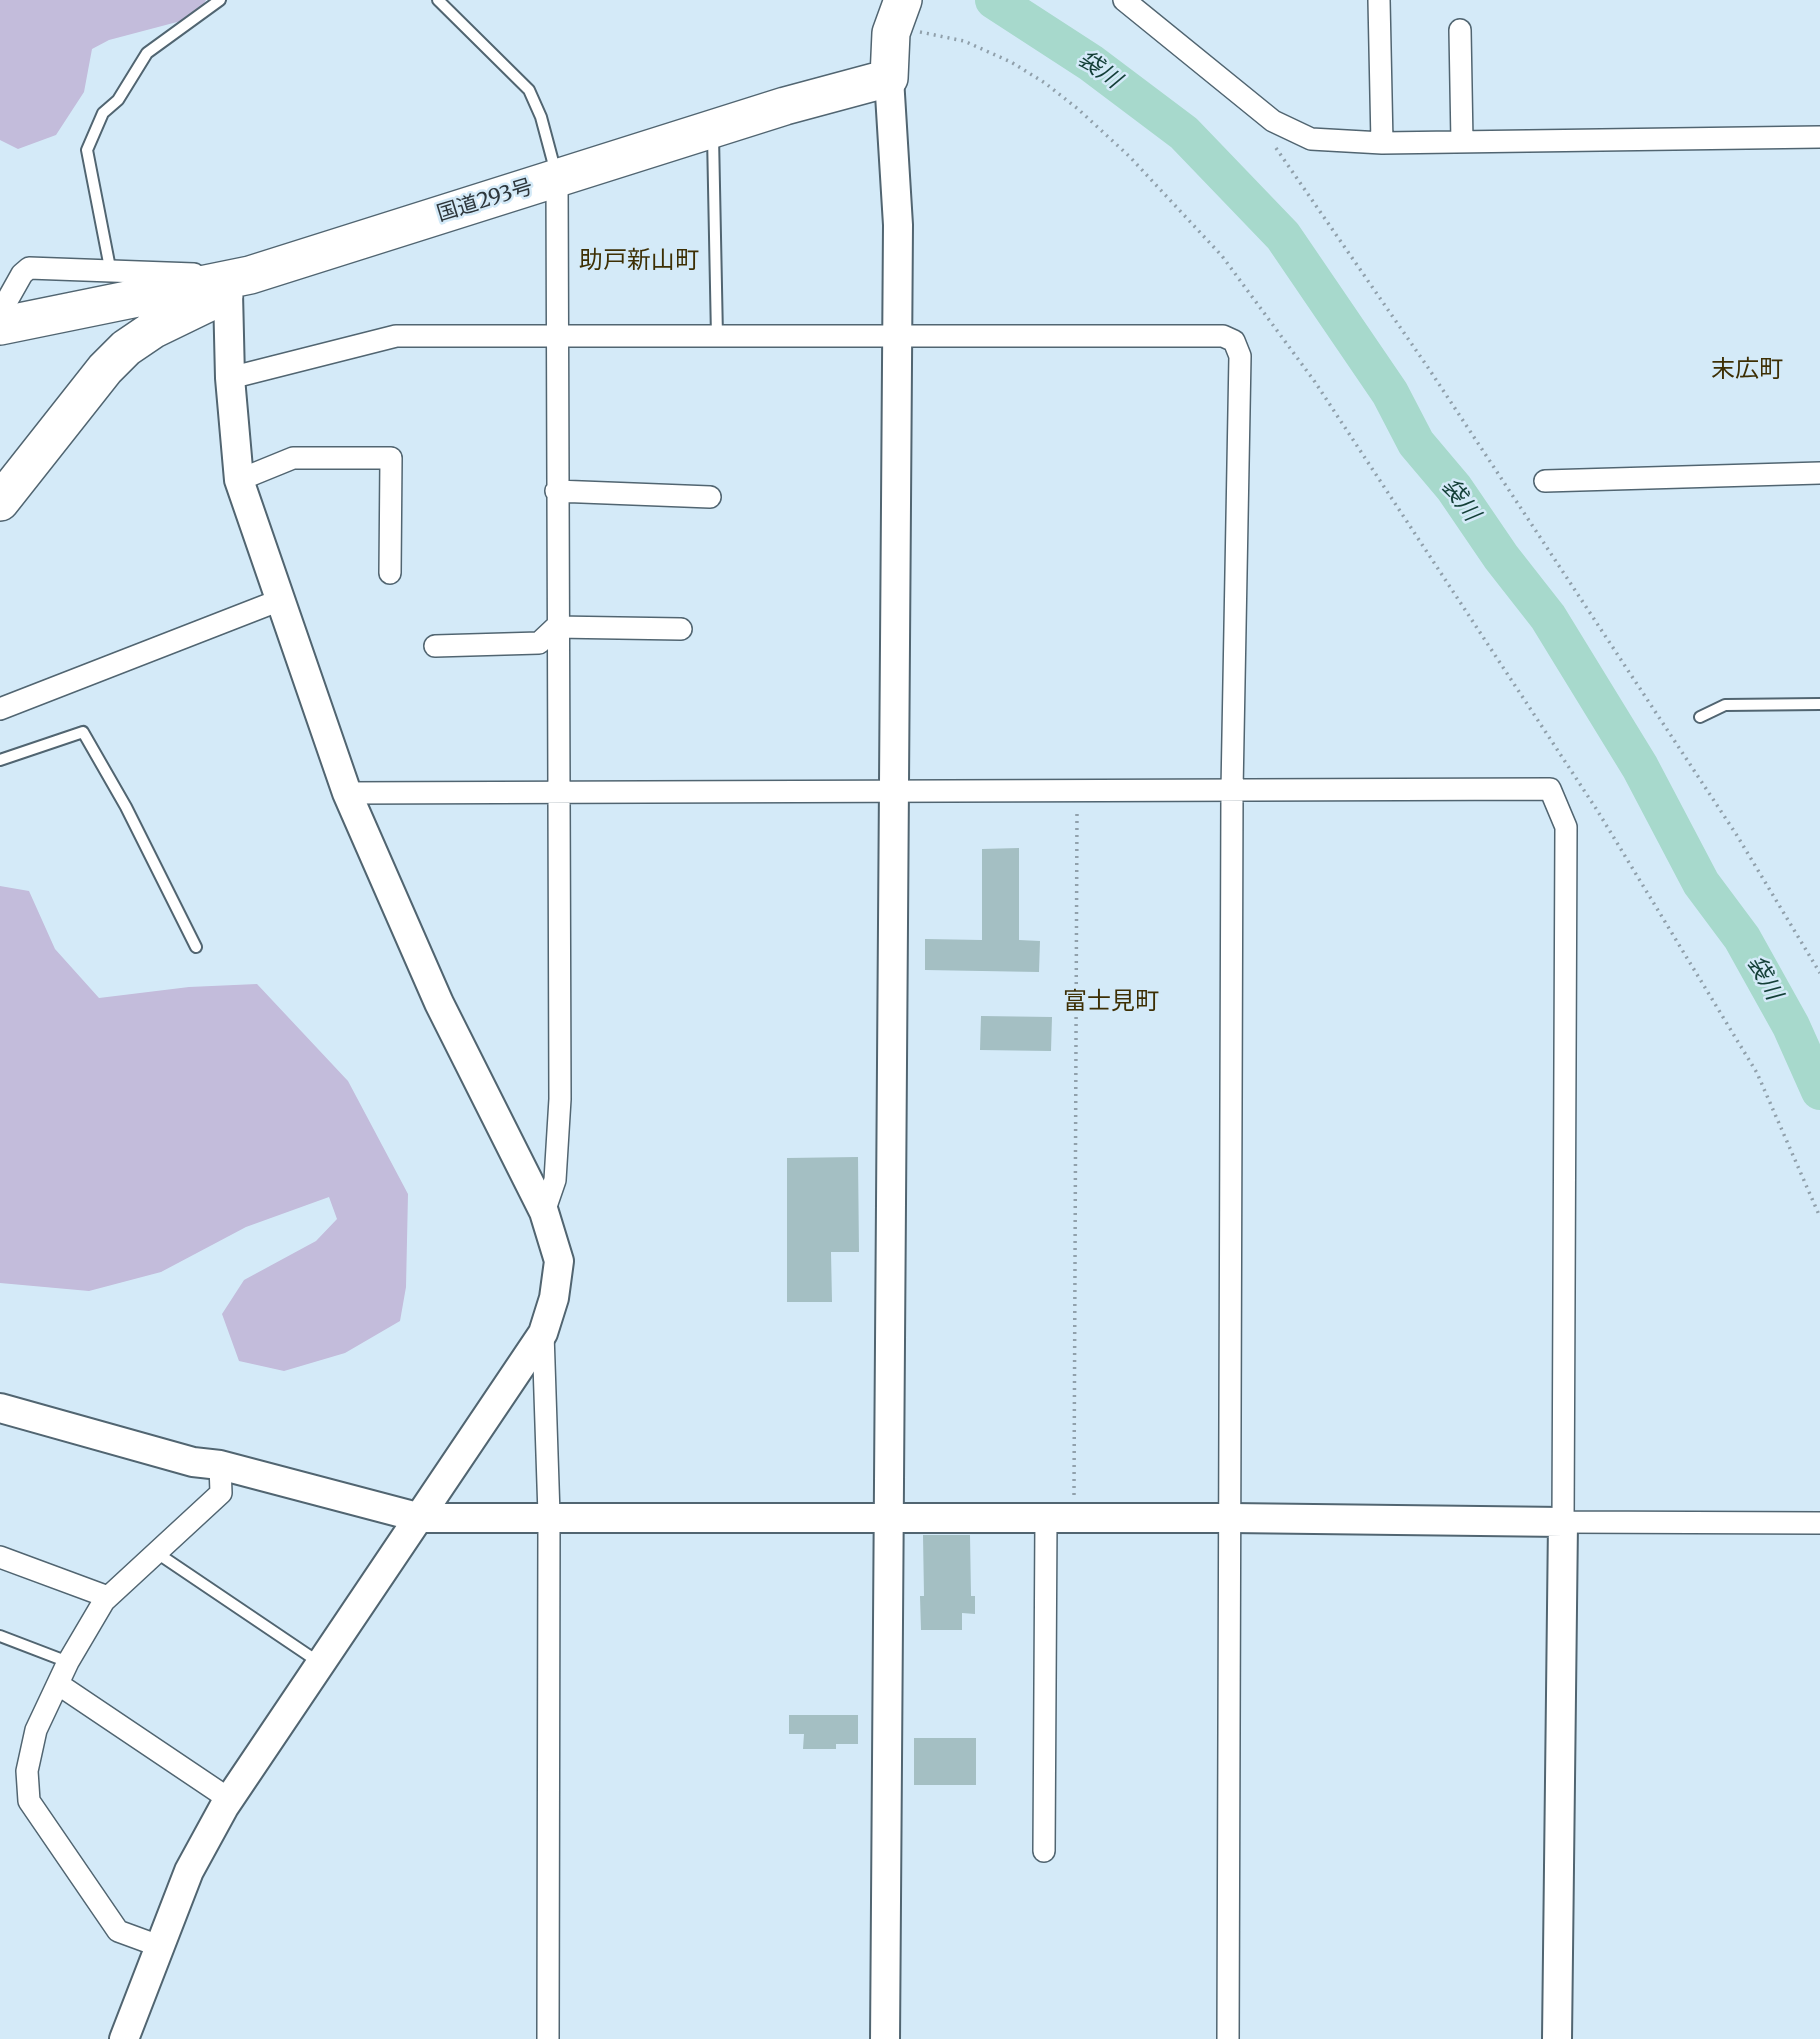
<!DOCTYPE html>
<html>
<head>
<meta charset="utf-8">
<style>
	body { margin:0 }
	canvas { display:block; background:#d4eaf8 }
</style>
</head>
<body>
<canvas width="1820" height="2039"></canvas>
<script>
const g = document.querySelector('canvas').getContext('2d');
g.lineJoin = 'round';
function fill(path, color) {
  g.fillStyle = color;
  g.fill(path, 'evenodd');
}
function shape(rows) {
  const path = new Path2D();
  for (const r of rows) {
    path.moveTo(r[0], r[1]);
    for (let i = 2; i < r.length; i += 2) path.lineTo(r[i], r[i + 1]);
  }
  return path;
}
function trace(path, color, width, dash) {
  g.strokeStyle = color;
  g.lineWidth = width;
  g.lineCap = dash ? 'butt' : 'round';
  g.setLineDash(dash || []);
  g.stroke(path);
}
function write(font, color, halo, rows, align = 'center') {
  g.font = font + ' Merriweather,"Noto Sans JP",serif';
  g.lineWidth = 5;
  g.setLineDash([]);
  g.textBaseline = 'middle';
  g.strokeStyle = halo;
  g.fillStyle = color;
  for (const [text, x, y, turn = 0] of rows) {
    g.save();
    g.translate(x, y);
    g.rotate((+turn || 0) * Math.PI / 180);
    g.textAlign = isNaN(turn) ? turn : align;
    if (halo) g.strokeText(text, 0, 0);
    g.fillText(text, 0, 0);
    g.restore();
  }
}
const green = shape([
	[0,0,206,0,196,17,109,40,92,49,84,92,56,135,18,149,0,140],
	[0,886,29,891,55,949,99,998,189,987,257,984,348,1081,408,1194,406,1287,400,1321,345,1353,284,1371,239,1361,222,1314,244,1280,316,1241,337,1219,329,1197,246,1227,161,1272,89,1291,0,1283]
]);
const river = shape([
	[994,0,1091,63,1184,133,1283,236,1390,393,1416,443,1454,488,1501,557,1548,617,1640,767,1701,883,1742,938,1791,1026,1820,1091]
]);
const building = shape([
	[1019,848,1019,940,1040,941,1039,972,925,970,925,939,982,940,982,849],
	[981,1016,1052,1017,1051,1051,980,1050],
	[858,1157,859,1252,831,1252,832,1302,787,1302,787,1158],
	[923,1535,970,1535,971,1596,975,1596,975,1614,962,1613,962,1630,921,1630,920,1596,924,1596],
	[789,1715,858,1715,858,1744,836,1744,836,1749,803,1749,804,1734,789,1734],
	[914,1738,976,1738,976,1785,914,1785]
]);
const path = shape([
	[920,32,964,41,1011,62,1045,83,1078,109,1130,157,1222,256,1315,382,1597,810,1757,1073,1820,1217],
	[1276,148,1429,369,1736,834,1820,973],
	[1074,1495,1077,810]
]);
const lane = shape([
	[438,0,529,90,541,117,556,173],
	[713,136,717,337],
	[111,273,87,150,103,113,118,100,147,53,220,0],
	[1700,717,1725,705,1820,704],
	[0,760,83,732,126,807,196,947],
	[157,1553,320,1663],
	[0,1636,68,1662]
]);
const street = shape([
	[1124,0,1273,121,1311,139,1382,143,1820,137],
	[1379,0,1382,143],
	[1460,30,1462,142],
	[0,313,22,274,29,268,194,274],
	[230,378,396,336,1223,336,1234,341,1240,356,1232,790,1228,2039],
	[239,480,293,458,391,458,390,573],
	[1545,481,1820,473],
	[556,491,710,497],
	[435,646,539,643,556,627,681,629],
	[0,709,280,600],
	[347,793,1550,789,1566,827,1563,1522,1820,1523],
	[544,1212,555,1180,560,1099,557,179],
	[543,1333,549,1515,548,2039],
	[0,1557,108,1597],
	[58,1684,229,1799],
	[1044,1851,1046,1519],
	[159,1946,118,1931,29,1801,27,1771,36,1730,68,1662,104,1601,221,1493,220,1465]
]);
const secondary = shape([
	[0,1408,193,1462,220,1465,421,1518,1231,1518,1563,1522,1557,2039],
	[124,2039,189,1871,224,1807,543,1333,554,1298,559,1261,544,1212,439,1003,347,793,239,480,230,378,228,293],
	[885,2039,898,225,889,78]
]);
const highway = shape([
	[0,326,250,275,785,106,889,78,891,33,903,0],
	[0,502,105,369,126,348,154,329,224,295]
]);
const streetNames = [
	["国道293号",485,201,-17]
];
const waterNames = [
	["袋川",1099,70,36],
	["袋川",1460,500,53],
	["袋川",1764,978,61]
];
const quarterNames = [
	["助戸新山町",639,261],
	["末広町",1747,370],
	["富士見町",1111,1002]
];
fill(green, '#c3bcdb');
trace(river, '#a7d9cc', 38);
fill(building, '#a4bfc3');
trace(lane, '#516571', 14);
trace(street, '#516571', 24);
trace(secondary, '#516571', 32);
trace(highway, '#516571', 40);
trace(path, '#90a0ab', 3.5, [2, 5]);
trace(lane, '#fff', 10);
trace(street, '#fff', 21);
trace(secondary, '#fff', 28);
trace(highway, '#fff', 37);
write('21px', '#2d363b', '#d4eaf8', streetNames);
write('italic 23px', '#133f37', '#d4eaf8', waterNames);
write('24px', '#3d2f04', '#d4eaf8', quarterNames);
</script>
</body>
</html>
